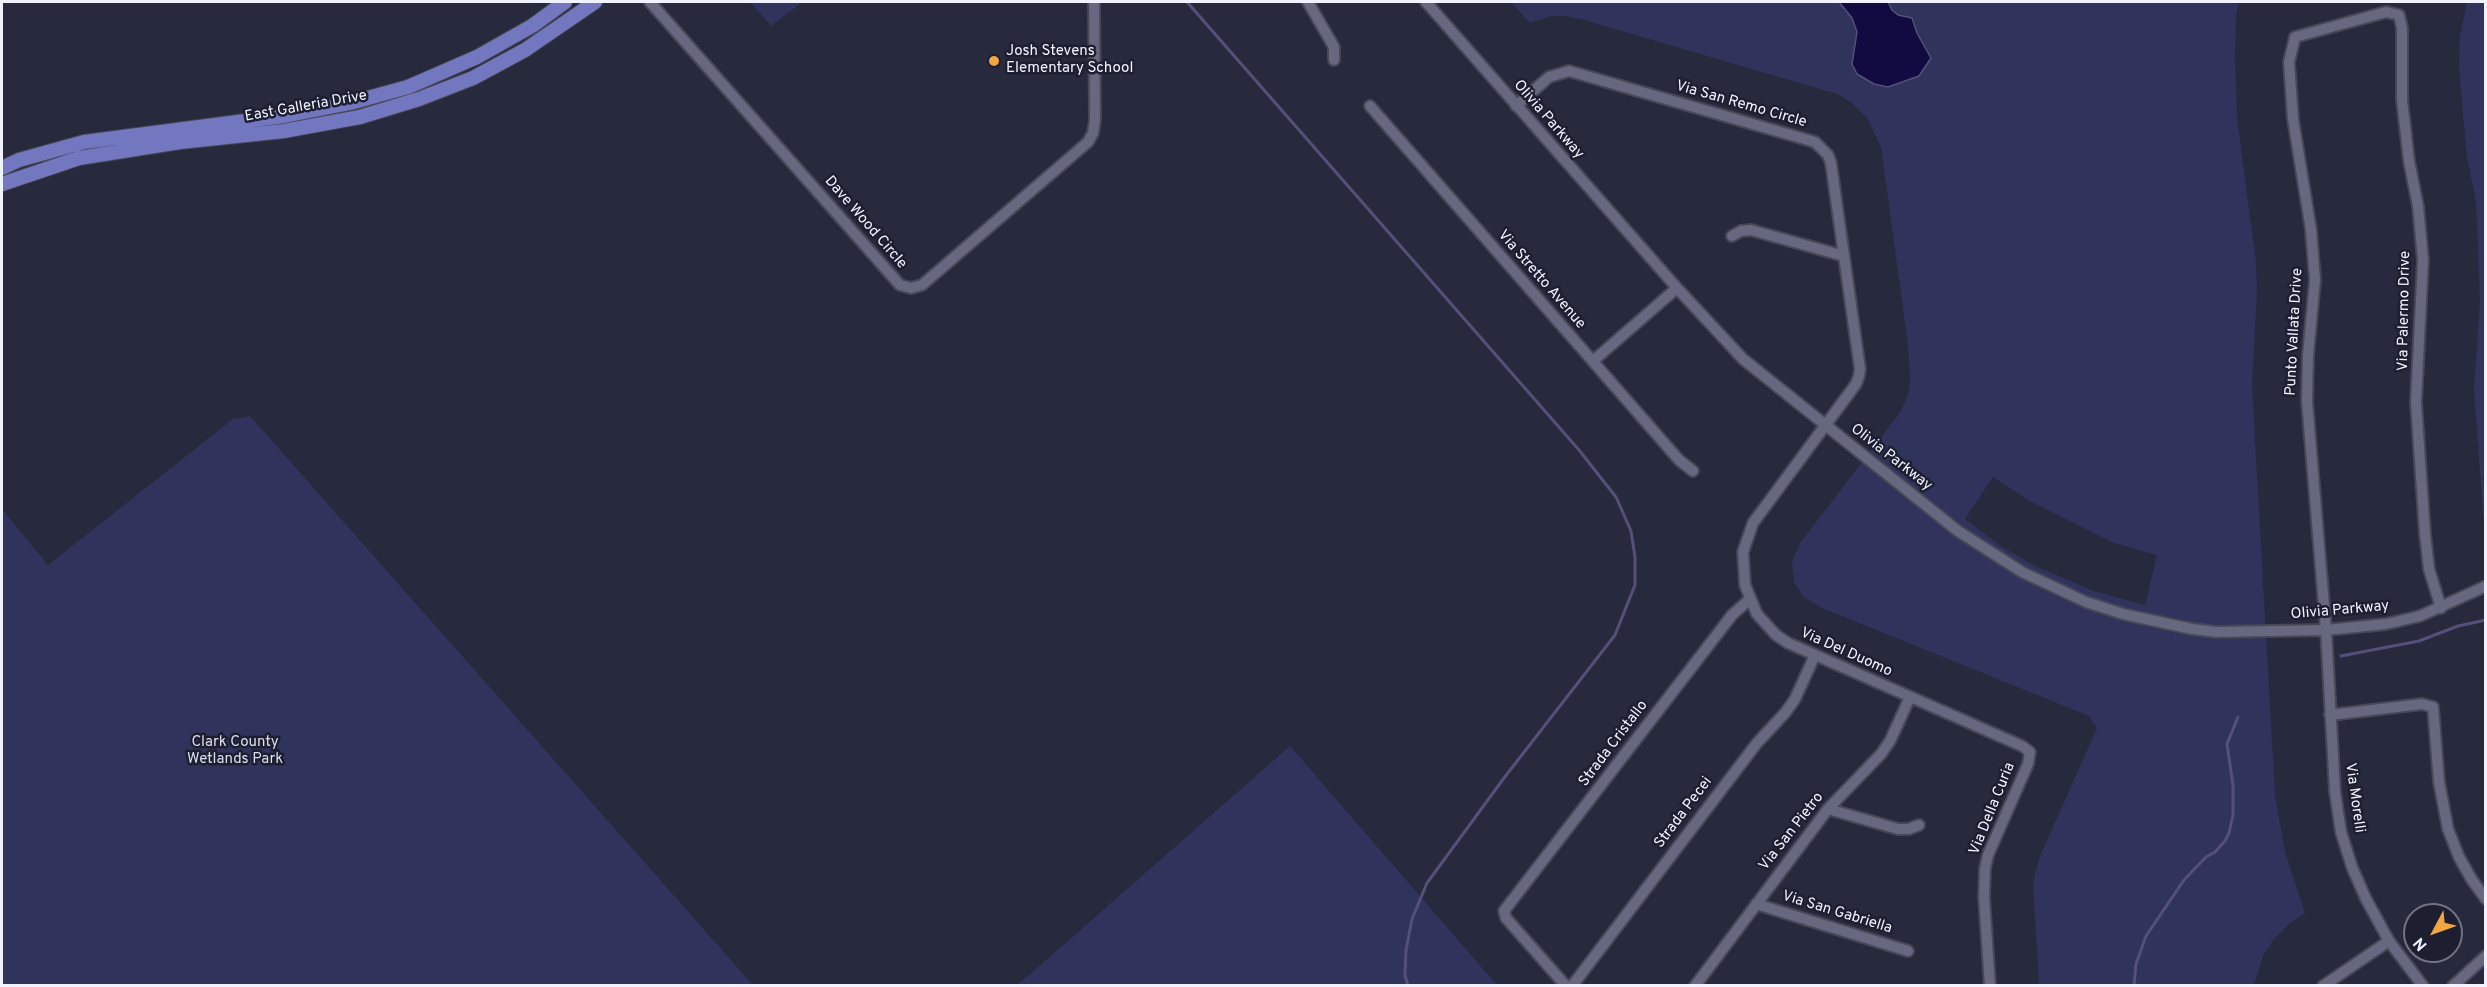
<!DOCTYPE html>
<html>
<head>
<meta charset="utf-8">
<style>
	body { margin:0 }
	#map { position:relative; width:2487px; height:987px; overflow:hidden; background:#27293c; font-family:Overpass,sans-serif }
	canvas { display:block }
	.frame { position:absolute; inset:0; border:3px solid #f0f2ff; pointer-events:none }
	.north { position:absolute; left:2403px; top:903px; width:60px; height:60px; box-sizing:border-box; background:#1d1f31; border:2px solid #717383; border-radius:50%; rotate:229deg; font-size:16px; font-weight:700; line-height:24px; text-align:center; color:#f0f2ff }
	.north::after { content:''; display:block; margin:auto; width:21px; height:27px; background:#f2a541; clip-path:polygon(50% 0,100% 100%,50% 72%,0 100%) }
</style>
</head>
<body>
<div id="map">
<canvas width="2487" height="987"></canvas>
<div class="frame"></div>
<div class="north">N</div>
</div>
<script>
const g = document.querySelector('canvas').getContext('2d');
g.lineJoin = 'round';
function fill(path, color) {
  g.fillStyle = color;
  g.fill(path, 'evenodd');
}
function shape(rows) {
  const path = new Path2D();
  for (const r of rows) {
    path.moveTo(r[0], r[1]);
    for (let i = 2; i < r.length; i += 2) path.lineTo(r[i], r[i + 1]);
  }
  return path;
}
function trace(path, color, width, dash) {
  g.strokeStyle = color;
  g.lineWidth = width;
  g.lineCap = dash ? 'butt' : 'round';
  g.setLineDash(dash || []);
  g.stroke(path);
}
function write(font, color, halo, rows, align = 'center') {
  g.font = font + ' Overpass,sans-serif';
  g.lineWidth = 5;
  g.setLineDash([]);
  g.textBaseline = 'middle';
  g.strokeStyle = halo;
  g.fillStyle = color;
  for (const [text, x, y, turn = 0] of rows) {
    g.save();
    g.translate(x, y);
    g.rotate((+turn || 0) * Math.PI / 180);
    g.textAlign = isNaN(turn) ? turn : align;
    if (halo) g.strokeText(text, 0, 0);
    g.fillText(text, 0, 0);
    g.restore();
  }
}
const green = shape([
	[750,2,802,2,771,26],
	[1511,2,2239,2,2236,15,2235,55,2237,118,2256,263,2257,293,2252,386,2275,795,2285,852,2305,913,2288,925,2274,939,2263,956,2254,985,2039,985,2033,882,2040,856,2097,728,2089,716,1822,608,1803,596,1794,582,1792,561,1800,543,1901,411,1908,395,1910,378,1908,345,1881,147,1867,118,1852,103,1837,94,1584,20,1567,16,1551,16,1530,23],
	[1993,477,2030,501,2114,543,2157,555,2145,605,2094,591,2035,566,1999,545,1965,519],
	[2467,2,2486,2,2485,539,2474,390,2480,301,2476,201,2467,158,2459,69,2460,36],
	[250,416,753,985,2,985,2,509,48,565,233,419],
	[1290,746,1497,985,1016,985,1029,975]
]);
const water = shape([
	[1839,2,1888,2,1892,10,1898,15,1912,18,1917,33,1931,58,1919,76,1888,87,1874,84,1857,74,1852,64,1857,32,1852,18,1839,2]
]);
const stream = shape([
	[1187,2,1579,450,1616,497,1631,531,1635,557,1635,585,1615,635,1504,778,1427,883,1412,919,1406,950,1405,975,1408,986],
	[2341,656,2419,641,2458,626,2486,620],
	[2134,986,2136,964,2146,936,2184,880,2206,857,2215,852,2225,841,2229,833,2233,815,2233,785,2227,744,2238,717]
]);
const minor = shape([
	[650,2,900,285,911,288,922,285,1088,142,1093,133,1095,120,1094,2],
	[1308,2,1334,47,1334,60],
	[1426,2,1677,288,1743,359,1958,531,2022,572,2086,602,2123,614,2192,629,2217,632,2326,630,2386,624,2420,616,2486,586],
	[1370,106,1679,460,1693,471],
	[1516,106,1549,77,1569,71,1815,142,1828,155,1831,163,1844,256,1860,369,1859,376,1856,384,1753,523,1743,552,1745,585,1757,614,1776,635,1788,643,2022,746,2030,752,2028,764,1988,855,1985,868,1984,897,1990,986],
	[1732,236,1741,231,1751,230,1844,256],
	[1593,361,1677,288],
	[2330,715,2422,704,2433,707,2439,782,2448,829,2459,857,2472,880,2486,899],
	[1828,809,1898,829,1909,829,1919,825],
	[1756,904,1908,951],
	[1566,986,1506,918,1504,911,1732,615,1750,599],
	[1572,986,1757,743,1785,713,1795,699,1815,655],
	[1695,986,1828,809,1881,754,1890,741,1910,697],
	[2323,986,2389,941],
	[2423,986,2389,941,2366,899,2352,867,2341,832,2335,792,2326,630,2307,401,2308,355,2315,280,2311,230,2293,119,2289,62,2295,37,2386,12,2399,15,2402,28,2402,100,2409,161,2418,206,2423,260,2416,402,2425,534,2429,569,2441,608],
	[2453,986,2486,956]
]);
const major = shape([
	[2,168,19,160,84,142,284,116,350,103,408,87,477,57,532,26,565,2],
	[2,184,79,158,180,142,284,131,360,117,419,99,473,78,525,50,595,2]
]);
const markers = [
	[994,61,6,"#f2a541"]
];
const poiNames = [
	["Josh Stevens",1006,52],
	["Elementary School",1006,69]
];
const streetNames = [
	["Via San Remo Circle",1741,105,16],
	["East Galleria Drive",306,107,-10],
	["Olivia Parkway",1548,120,49],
	["Dave Wood Circle",865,223,49],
	["Via Stretto Avenue",1541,280,49],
	["Via Palermo Drive",2405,311,-89],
	["Punto Vallata Drive",2295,332,-87],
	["Olivia Parkway",1891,458,38],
	["Olivia Parkway",2340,611,-5],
	["Via Del Duomo",1846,653,24],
	["Strada Cristallo",1614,744,-53],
	["Via Morelli",2354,798,82],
	["Via Della Curia",1993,809,-68],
	["Strada Pecei",1684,813,-53],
	["Via San Pietro",1792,832,-52],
	["Via San Gabriella",1837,913,17]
];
const parkNames = [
	["Clark County",235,743],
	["Wetlands Park",235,760]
];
fill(green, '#30335b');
fill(water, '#120b41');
trace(water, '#55507a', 1.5);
trace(stream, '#55507a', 3);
trace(minor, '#464757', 14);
trace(major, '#464757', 16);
trace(minor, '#65687e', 10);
trace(major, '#7377c0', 14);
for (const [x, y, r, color] of markers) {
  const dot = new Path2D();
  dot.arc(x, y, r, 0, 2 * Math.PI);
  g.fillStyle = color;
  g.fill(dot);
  trace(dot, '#1d1f31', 2);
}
write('15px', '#f0f2ff', '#1d1f31', poiNames, 'left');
write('15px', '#f0f2ff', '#1d1f31', streetNames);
write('15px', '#dbdef0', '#1d1f31', parkNames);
</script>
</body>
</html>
